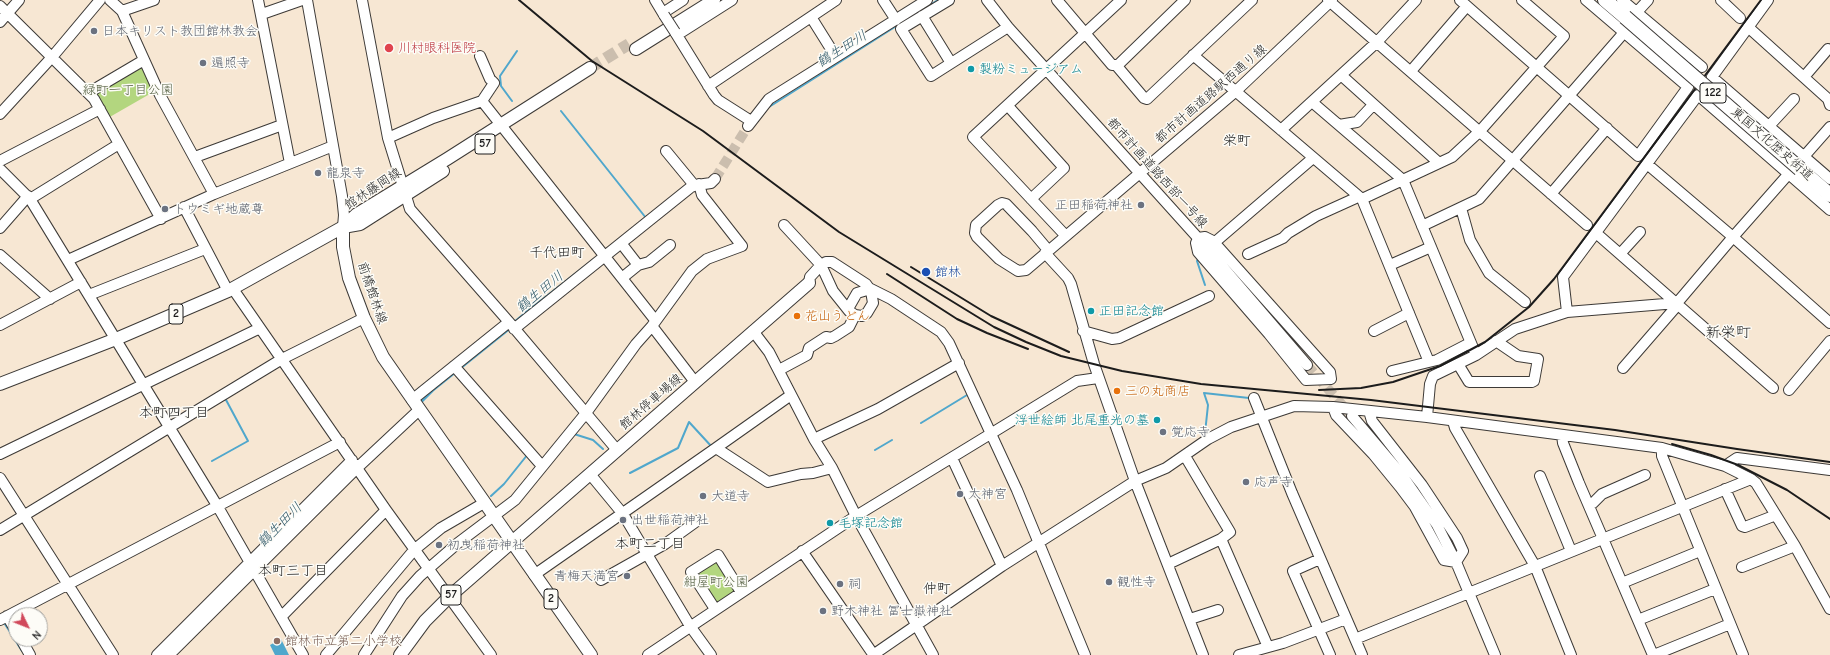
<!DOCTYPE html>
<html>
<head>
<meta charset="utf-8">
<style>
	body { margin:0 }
	#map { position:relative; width:1830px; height:655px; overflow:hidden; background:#f7e7d3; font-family:"Comic Neue",sans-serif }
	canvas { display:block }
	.north { position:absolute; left:8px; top:607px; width:40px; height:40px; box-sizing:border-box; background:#fdfcf7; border:1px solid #a3a29f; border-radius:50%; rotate:133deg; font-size:11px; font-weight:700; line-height:16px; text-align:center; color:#1c1c1c }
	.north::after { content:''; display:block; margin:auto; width:14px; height:18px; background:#d1495b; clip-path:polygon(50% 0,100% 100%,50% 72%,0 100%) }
</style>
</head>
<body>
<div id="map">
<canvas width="1830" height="655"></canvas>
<div class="north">N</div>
</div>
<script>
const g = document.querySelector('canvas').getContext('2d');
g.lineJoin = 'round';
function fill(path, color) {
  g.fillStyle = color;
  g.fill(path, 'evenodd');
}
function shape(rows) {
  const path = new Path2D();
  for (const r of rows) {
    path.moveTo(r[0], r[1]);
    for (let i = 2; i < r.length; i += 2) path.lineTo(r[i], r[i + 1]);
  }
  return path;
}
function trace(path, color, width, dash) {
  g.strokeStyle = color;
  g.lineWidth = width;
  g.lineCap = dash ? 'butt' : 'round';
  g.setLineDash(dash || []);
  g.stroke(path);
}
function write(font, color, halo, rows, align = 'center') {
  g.font = font + ' "Comic Neue","Klee One",sans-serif';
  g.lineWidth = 3;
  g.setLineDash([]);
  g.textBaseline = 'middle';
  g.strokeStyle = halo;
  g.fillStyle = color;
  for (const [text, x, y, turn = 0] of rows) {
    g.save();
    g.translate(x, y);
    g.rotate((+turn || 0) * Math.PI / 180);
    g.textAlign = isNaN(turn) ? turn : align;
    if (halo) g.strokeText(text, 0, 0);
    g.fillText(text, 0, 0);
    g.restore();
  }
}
const green = shape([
	[143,64,155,91,108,118,94,93],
	[717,557,738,589,715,604,695,572]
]);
const water = shape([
	[695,179,707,179,699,183,510,330,434,391,422,403,419,399,527,310],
	[281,639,289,655,275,655,270,645]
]);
const stream = shape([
	[911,17,938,0],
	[512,101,501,86,500,76,517,51],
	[769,107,898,25],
	[561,111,646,218],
	[1198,259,1197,261,1205,285],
	[921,423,967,395],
	[1205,433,1208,405,1204,393,1249,398],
	[574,434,593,440,603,449],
	[875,450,892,440],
	[212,461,248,441,225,398],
	[630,473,678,448,689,422,712,447],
	[491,496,504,484,528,454],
	[3,621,22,651]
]);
const minorTunnel = shape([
	[715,179,748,126],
	[1307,365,1349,413]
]);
const majorTunnel = shape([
	[590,68,629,44]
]);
const minor = shape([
	[110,0,122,11,160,95,214,194],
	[258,0,290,163],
	[307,0,342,196,344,215,343,227],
	[362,0,388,138,410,209,509,322,617,450],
	[655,0,664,15],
	[883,0,896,20],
	[949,0,901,29,931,76,1008,27],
	[987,0,1008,27,1198,238,1307,365],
	[1057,0,1112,65,1118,65,1185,0],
	[1328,0,1587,225],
	[1460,0,1638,156,1688,87,1586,0],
	[1622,0,1702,67],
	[1721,0,1740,18],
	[1768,0,1712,77,1830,179],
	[0,6,94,99,161,219],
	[122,11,154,0],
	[663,13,683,0],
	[262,14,302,0],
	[922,16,951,63],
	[811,17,836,57],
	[0,22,19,0],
	[1748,27,1828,99,1830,105],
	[675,32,714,95,718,100,751,121],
	[677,35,732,0],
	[1193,55,1362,199,1452,157,1480,131,1564,36,1522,0],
	[1116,65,1144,98,1147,99,1252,0],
	[1411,71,1467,6],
	[1341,75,1439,163],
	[1804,77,1828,49],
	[708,86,836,0],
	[88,93,144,60],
	[482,101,655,320],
	[1312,102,1403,180,1476,355],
	[1008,106,1064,168,1031,199],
	[0,114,53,56,100,0],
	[1339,125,1357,122,1373,105],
	[748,126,769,99,927,0],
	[1769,126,1794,99],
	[1830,127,1733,237,1830,323],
	[1281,130,1377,42,1416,0],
	[388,138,433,118,482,101,494,83,490,79,480,56],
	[666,151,694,185],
	[195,157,282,125],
	[0,161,100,109],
	[0,169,30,199,218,507,303,655],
	[1551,194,1607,128],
	[30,199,119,144],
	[1362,199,1429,362],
	[184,207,228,291],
	[1461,208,1470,240,1489,273,1525,302],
	[784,225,821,265,833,291,849,311,855,315,862,316,867,313,873,303,871,291,866,284,832,262,826,262,821,265,810,277,809,283],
	[1422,226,1479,199,1621,36,1625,25,1648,0],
	[0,228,28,196],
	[1596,233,1773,388],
	[1065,235,973,137,1121,0],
	[1205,237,1213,241,1330,372,1331,379,1306,380,1269,334,1198,252,1196,243,1198,238,1205,237],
	[621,243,638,265],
	[1214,243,1313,158],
	[1048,250,1032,231,1006,204,1002,203,998,205,976,225,975,233,977,237,999,259,1018,271,1026,270,1235,92,1332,0],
	[1045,253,1068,278,1071,284,1094,364,1135,481,1203,655],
	[1248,254,1283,238,1288,233,1316,216,1358,197],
	[1620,254,1640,232],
	[0,255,50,299],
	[68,260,214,194,333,146],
	[1390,265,1431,247],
	[622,278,638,265,649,262,670,245],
	[869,288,891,299,941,332,949,343,1017,490,1085,655],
	[233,289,386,510,491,655],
	[89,295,205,249],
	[849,307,857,293,867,290],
	[1567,312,1563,277,1698,95,1830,210],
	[0,325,81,282],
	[652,326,695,382],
	[514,329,691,187,697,185,711,183,715,179],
	[753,331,769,352,814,439,832,468,856,516,933,655],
	[1083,331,1112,339,1119,338,1209,296],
	[1374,331,1409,313],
	[1458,364,1469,382,1532,382,1534,381,1538,359,1518,356,1496,341],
	[454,366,542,466],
	[1623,368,1675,308,1677,303],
	[779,370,807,355,809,348,826,337,831,338,835,336,849,327,855,315],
	[1392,371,1437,360,1470,343],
	[1789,390,1830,341],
	[1254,398,1292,493,1362,655],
	[412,400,509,322],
	[1333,407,1336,415,1373,454,1400,487,1415,507,1444,560,1456,562,1463,551,1457,538,1422,485,1372,421,1369,411],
	[1352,416,1402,475,1437,525,1456,562,1495,655],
	[1427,417,1430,384,1433,376,1476,355,1515,329,1567,312,1677,303,1733,237,1647,164],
	[1453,421,1455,428,1535,566,1571,655],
	[1562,435,1563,443,1579,483,1653,655],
	[814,439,878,409,959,363],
	[716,448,791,395],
	[1662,448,1662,456,1743,655],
	[0,454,260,328],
	[1185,456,1230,532,1221,539],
	[952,458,1002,566],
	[1725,466,1737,458,1830,470],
	[590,474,623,514,690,626,711,655],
	[1540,476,1571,551],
	[0,478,113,655],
	[1725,489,1742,526,1745,527,1776,515],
	[1588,504,1593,503,1602,494,1645,475],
	[0,530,282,359,364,318],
	[802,551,873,654],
	[1320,559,1293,571,1330,655],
	[1168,564,1221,539,1268,647],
	[1742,567,1795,546],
	[534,575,716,448,768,482,801,474,813,473,832,468],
	[601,580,665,544,697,521],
	[1622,583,1700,551],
	[715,609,691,572,718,555,741,592],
	[7,616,16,631],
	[282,616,386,510],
	[1190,619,1218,610],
	[0,620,340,442],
	[1638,620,1715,589],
	[21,639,30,655],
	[1355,639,1751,479,1756,483,1795,546,1830,609],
	[157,655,352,460],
	[169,655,357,468,419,410],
	[326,655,414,550,441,528,484,503],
	[364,655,402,596,420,576,458,543,515,500,586,413,636,344,652,326,692,271,707,259,742,246,702,195,699,184],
	[648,655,856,516,992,433,1077,381,1098,378],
	[873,655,1002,566,1135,481,1166,468,1208,439,1231,427,1294,406,1333,407,1427,417,1662,448,1725,466,1751,479],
	[1239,655,1283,643,1346,619],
	[1654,655,1730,624]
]);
const major = shape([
	[636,49,714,0],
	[343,227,343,247,349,278,364,318,383,357,591,655],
	[343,227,360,224,443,171],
	[0,384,116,339,228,291,343,227,357,214,447,159,590,68],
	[400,655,425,621,450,596,809,283]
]);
const highway = shape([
	[1605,0,1625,17],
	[1800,169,1830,195]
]);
const rail = shape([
	[519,0,592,61,703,131,839,232,994,327,1026,342,1061,356,1122,371,1201,384,1371,400,1615,430,1737,449,1830,462],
	[911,267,991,316,1069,352],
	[887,274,957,319,987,333,1028,349],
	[1319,390,1361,388,1393,382,1440,366,1485,342,1529,307,1554,279,1761,0],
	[1672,444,1711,455,1738,465,1787,490,1830,519]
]);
const minorBridge = shape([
	[664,15,675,32]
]);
const highwayBridge = shape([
	[1625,17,1800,169]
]);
const markers = [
	[94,31,4,"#6b7280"],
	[389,48,5,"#e0444e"],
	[203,63,4,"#6b7280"],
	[971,69,4,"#0f9aa8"],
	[318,173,4,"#6b7280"],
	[1141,205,4,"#6b7280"],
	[165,209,4,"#6b7280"],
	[926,272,5,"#1a4fb4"],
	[1091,311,4,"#0f9aa8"],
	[797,316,4,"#e8710a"],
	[1117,391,4,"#e8710a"],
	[1157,420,4,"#0f9aa8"],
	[1163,432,4,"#6b7280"],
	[1246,482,4,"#6b7280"],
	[960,494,4,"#6b7280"],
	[703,496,4,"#6b7280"],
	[623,520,4,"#6b7280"],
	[830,523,4,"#0f9aa8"],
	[439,545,4,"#6b7280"],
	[627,576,4,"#6b7280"],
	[1109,582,4,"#6b7280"],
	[840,584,4,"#6b7280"],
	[823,611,4,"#6b7280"],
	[277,641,4,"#8d6e63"]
];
const shields = [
	[1713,93,26],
	[485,144,20],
	[176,314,14],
	[451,595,20],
	[551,599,14]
];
const shieldNames = [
	["122",1713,93],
	["57",485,144],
	["2",176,314],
	["57",451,595],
	["2",551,599]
];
const worshipNames = [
	["日本キリスト教団館林教会",102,31],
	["遍照寺",211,63],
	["龍泉寺",326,173],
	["正田稲荷神社",1133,205,"right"],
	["トウミギ地蔵尊",173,209],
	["覚応寺",1171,432],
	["応声寺",1254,482],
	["太神宮",968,494],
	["大道寺",711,496],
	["出世稲荷神社",631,520],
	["初曳稲荷神社",447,545],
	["青梅天満宮",619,576,"right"],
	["観性寺",1117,582],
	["祠",848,584],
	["野木神社 冨士嶽神社",831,611]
];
const healthNames = [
	["川村眼科医院",398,48]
];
const cultureNames = [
	["製粉ミュージアム",979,69],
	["正田記念館",1099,311],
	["浮世絵師 北尾重光の墓",1149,420,"right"],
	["毛塚記念館",838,523]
];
const parkNames = [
	["緑町一丁目公園",128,90],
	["紺屋町公園",716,582]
];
const streetNames = [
	["都市計画道路駅西通り線",1211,94,-41],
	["東国文化歴史街道",1772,144,41],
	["都市計画道路西部一号線",1157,173,48],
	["館林藤岡線",373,189,-33],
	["前橋館林線",372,293,71],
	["館林停車場線",651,402,-41]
];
const transitNames = [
	["館林",935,272]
];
const foodNames = [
	["花山うどん",805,316],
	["三の丸商店",1125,391]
];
const educationNames = [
	["館林市立第二小学校",285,641]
];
const waterNames = [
	["鶴生田川",842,49,-32],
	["鶴生田川",540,292,-39],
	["鶴生田川",280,525,-45]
];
const neighbourhoodNames = [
	["栄町",1237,141],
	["千代田町",557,253],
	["本町四丁目",174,413],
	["本町二丁目",650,544],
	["本町三丁目",293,571],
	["仲町",937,589]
];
const quarterNames = [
	["新栄町",1728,333]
];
fill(green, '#b3d67f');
fill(water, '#50a7cc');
trace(stream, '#50a7cc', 2);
trace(minorTunnel, '#cbbeae', 10, [10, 5]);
trace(majorTunnel, '#cbbeae', 12, [12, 6]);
trace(minor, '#3d3a37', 12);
trace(major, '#3d3a37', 14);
trace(highway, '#3d3a37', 16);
trace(minor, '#fff', 10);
trace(major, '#fff', 12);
trace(highway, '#fff', 14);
trace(rail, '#1c1c1c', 2);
trace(minorBridge, '#3d3a37', 12, []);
trace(highwayBridge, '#3d3a37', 16, []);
trace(minorBridge, '#fff', 10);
trace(highwayBridge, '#fff', 14);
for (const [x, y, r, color] of markers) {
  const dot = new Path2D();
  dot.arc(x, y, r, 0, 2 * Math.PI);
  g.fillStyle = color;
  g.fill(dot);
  trace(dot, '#fdfcf7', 1.5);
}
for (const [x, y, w] of shields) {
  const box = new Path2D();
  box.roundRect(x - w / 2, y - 10, w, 20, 3);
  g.fillStyle = '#fdfcf7';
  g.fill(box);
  trace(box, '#1c1c1c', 1);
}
write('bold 12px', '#1c1c1c', null, shieldNames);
write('13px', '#5b616d', '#fdfcf7', worshipNames, 'left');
write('13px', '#be3a42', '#fdfcf7', healthNames, 'left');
write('13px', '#0d838f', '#fdfcf7', cultureNames, 'left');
write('13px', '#515d3f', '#fdfcf7', parkNames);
write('13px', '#1c1c1c', '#fdfcf7', streetNames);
write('13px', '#164399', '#fdfcf7', transitNames, 'left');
write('13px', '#c56008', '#fdfcf7', foodNames, 'left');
write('13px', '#785e54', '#fdfcf7', educationNames, 'left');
write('italic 14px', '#335b6b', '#fdfcf7', waterNames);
write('14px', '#1c1c1c', '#fdfcf7', neighbourhoodNames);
write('15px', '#1c1c1c', '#fdfcf7', quarterNames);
</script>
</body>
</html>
